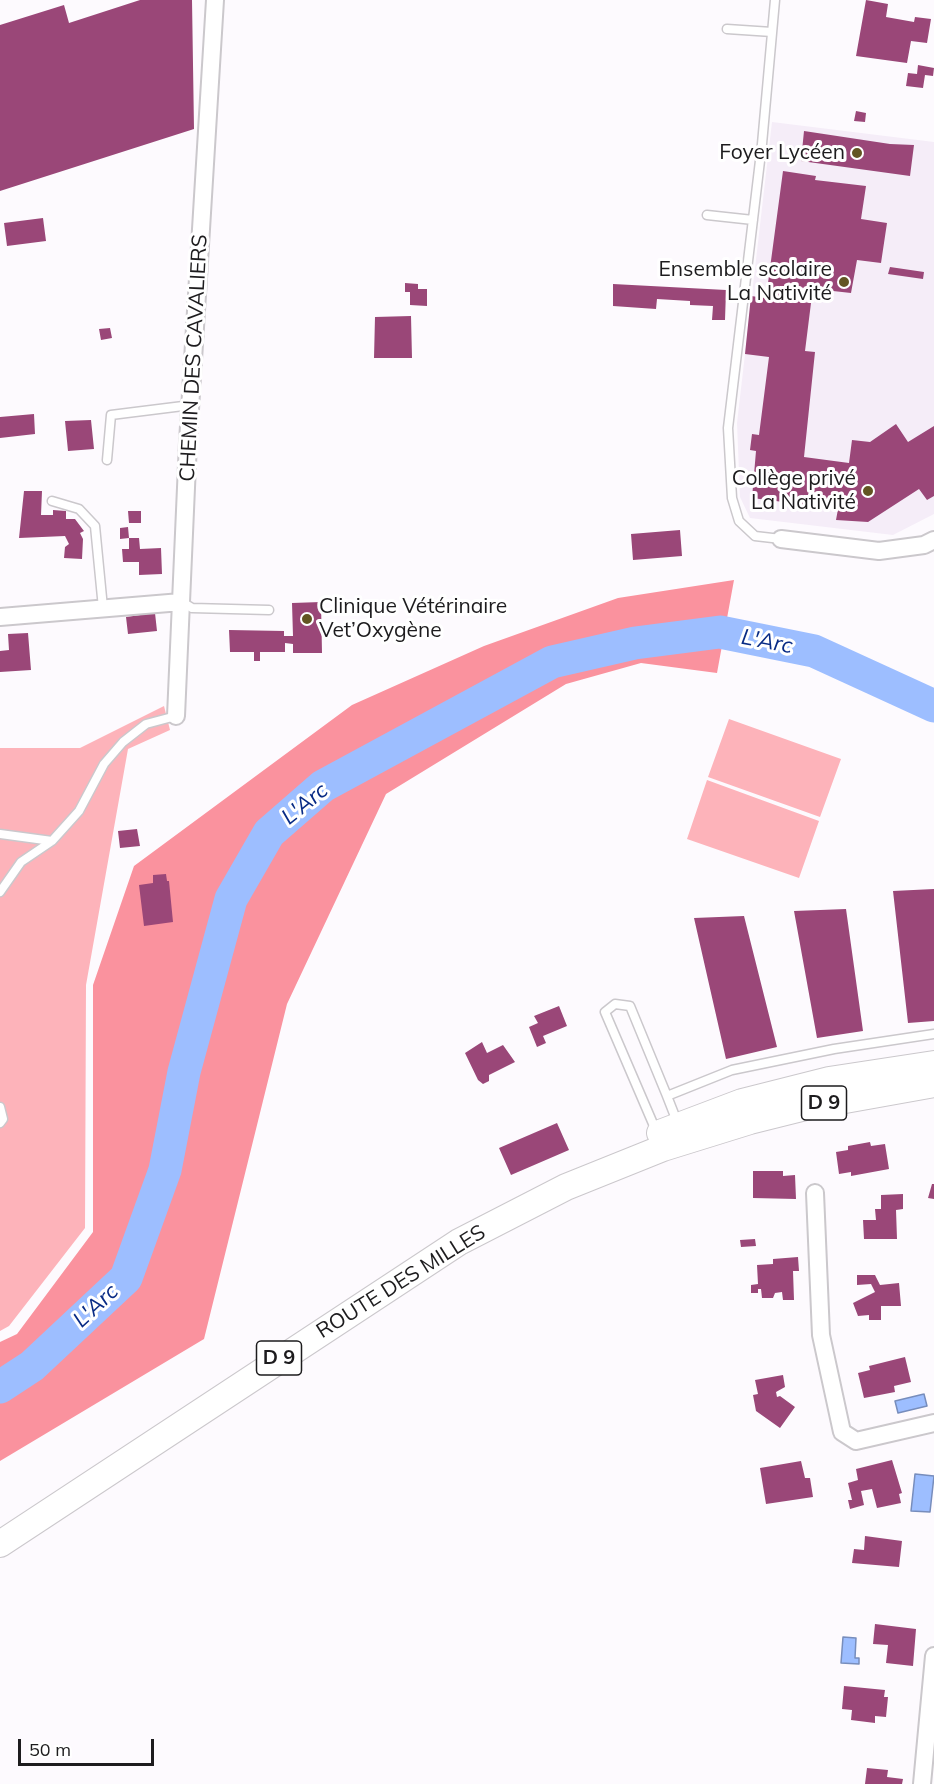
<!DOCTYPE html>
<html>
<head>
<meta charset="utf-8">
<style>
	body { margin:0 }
	#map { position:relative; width:934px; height:1784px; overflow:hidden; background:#fdfafe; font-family:Mulish,sans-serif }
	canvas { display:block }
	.scale { position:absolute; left:18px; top:1739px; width:136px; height:27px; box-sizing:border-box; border:3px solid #1d1c1e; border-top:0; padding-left:8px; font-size:18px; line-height:21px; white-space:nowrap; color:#1d1c1e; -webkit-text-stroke:4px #fff; paint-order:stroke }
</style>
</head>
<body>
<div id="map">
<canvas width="934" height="1784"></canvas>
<div class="scale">50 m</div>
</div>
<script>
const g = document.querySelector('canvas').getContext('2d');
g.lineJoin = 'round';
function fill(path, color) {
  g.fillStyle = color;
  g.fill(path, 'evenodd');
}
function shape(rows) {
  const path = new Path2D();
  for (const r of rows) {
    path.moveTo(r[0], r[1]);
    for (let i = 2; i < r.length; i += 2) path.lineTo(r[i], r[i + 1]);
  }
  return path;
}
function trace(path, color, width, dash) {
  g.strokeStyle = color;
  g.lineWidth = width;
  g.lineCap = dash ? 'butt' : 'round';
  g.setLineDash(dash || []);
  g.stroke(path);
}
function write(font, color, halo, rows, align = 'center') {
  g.font = font + ' Mulish,sans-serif';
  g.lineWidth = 6;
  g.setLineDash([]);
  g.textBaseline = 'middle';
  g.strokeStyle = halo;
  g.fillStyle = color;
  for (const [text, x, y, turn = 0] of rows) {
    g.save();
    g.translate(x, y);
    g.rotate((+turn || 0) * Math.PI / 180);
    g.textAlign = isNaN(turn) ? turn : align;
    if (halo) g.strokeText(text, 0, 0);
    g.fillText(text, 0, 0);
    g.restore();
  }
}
const built = shape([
	[772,122,934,142,934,514,893,535,750,518,740,497,737,423]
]);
const green = shape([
	[164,706,170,730,128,749,86,985,85,1228,9,1326,0,1331,0,748,80,748],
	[729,719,841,759,820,817,708,777],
	[707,780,819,821,799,878,687,839]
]);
const forest = shape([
	[734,580,717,673,641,663,566,684,386,794,287,1004,204,1339,0,1461,0,1342,17,1334,93,1232,93,985,134,866,352,705,484,646,618,598]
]);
const water = shape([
	[924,1394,927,1406,898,1413,895,1401,924,1394],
	[915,1474,934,1476,930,1512,911,1511,915,1474],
	[843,1637,856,1638,855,1658,859,1658,859,1664,841,1663,843,1637]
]);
const river = shape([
	[0,1387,32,1366,126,1278,165,1170,184,1072,231,899,269,833,323,786,552,662,635,643,720,632,814,651,934,706]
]);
const building = shape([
	[140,0,192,0,194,129,0,191,0,25,64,5,69,23],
	[866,0,888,4,886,17,914,22,915,17,931,19,927,43,911,41,907,63,856,56],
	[918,65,934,68,933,76,925,75,923,88,906,86,908,73,917,74],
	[856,111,866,113,865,122,854,121],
	[804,131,890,144,914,145,910,176,801,161],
	[783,171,816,176,815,180,866,186,861,219,887,223,881,263,857,260,851,293,797,287,795,301,811,303,805,351,815,352,804,457,849,463,852,440,870,442,896,424,908,442,934,426,934,496,927,500,919,489,868,522,836,520,838,509,752,498,756,451,750,450,752,434,759,435,769,357,745,354,751,296,766,298],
	[43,218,46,241,7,246,4,223],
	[890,267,924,272,923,279,888,274],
	[405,283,418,284,418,289,427,289,427,306,410,305,410,292,405,292],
	[613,284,726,290,725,320,712,320,713,306,690,305,690,301,657,299,656,309,613,306],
	[411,316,412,358,374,358,375,317],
	[110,328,112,338,101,340,99,329],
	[34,414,35,434,0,438,0,417],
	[91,420,94,449,68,451,65,421],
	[24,491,42,491,41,515,53,515,53,510,66,511,66,519,75,519,84,531,80,533,83,539,82,559,64,558,65,547,69,544,65,536,19,538],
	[128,511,141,511,141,523,129,523],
	[128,527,129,538,120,539,120,528],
	[680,530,682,556,633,560,631,534],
	[129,538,139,538,140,549,161,548,162,574,139,575,139,562,123,562,122,549,129,549],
	[321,602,322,653,293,653,293,644,285,643,285,652,260,652,260,661,254,661,254,652,230,652,229,630,284,631,284,636,293,636,292,603],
	[155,613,157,631,128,634,126,617],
	[28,633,31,670,0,672,0,651,9,650,8,634],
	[137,829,140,846,120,848,118,831],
	[166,874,167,881,169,881,173,922,144,926,139,885,153,883,153,875],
	[934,889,934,1021,908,1023,893,891],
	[846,909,863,1031,817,1038,794,911],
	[744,916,777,1047,726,1059,694,918],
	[559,1006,567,1026,543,1036,546,1043,537,1047,529,1027,538,1023,534,1016],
	[482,1042,487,1053,503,1045,515,1062,489,1075,489,1081,483,1084,478,1080,465,1053],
	[557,1123,569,1150,511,1175,499,1148],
	[870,1142,871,1146,885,1144,889,1169,851,1176,851,1172,839,1174,836,1152,848,1150,848,1146],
	[753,1171,783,1171,783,1176,795,1175,796,1199,753,1198],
	[932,1184,934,1184,934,1199,928,1198],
	[903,1194,903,1209,896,1210,897,1239,864,1239,863,1220,876,1220,875,1209,881,1209,881,1195],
	[755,1239,756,1246,741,1247,740,1240],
	[798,1257,799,1271,793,1271,794,1300,783,1300,782,1292,775,1293,773,1298,762,1298,761,1289,758,1289,758,1293,751,1293,751,1285,758,1284,757,1265,773,1264,773,1259],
	[857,1275,875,1275,880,1285,899,1283,901,1306,881,1306,881,1320,869,1320,869,1315,858,1316,853,1303,875,1292,871,1284,857,1285],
	[905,1357,911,1382,894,1386,895,1392,864,1398,858,1373,870,1370,869,1366],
	[783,1375,785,1387,776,1392,777,1397,780,1396,795,1407,780,1428,756,1411,753,1395,758,1394,755,1380],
	[892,1460,902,1493,899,1494,901,1503,877,1508,872,1489,861,1491,864,1505,850,1509,848,1500,852,1500,848,1483,858,1480,856,1469],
	[801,1461,805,1478,810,1478,813,1497,766,1504,760,1468],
	[865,1536,902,1541,899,1567,852,1563,854,1549,864,1550],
	[875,1624,916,1629,913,1666,886,1663,888,1645,873,1644],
	[844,1686,885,1690,884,1697,888,1697,886,1717,875,1716,875,1723,851,1720,852,1710,842,1709],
	[867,1768,888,1770,887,1777,903,1779,902,1784,865,1784]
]);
const lane = shape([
	[775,0,762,144,728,428,732,498,739,521,755,536,781,539],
	[727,29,772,32],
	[707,215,753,220],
	[107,460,111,415,191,405],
	[52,501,79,509,95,526,103,608],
	[182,602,192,608,269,610],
	[0,834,52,841,79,811,104,764,123,742,146,724,176,716],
	[0,892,21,862,52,841],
	[667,1096,678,1124],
	[0,1107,3,1119,0,1123],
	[657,1133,605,1012,615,1004,630,1006,667,1096,732,1070,834,1049,934,1034]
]);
const street = shape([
	[781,539,879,551,924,545,934,540],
	[0,617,181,602],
	[176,716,188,442,215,0],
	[815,1193,821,1335,842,1432,856,1441,934,1423],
	[922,1784,934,1656]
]);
const primary = shape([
	[660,1133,742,1102,829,1080,934,1064],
	[0,1544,459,1242,566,1187,663,1148,750,1121,806,1107,934,1084]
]);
const markers = [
	[857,153,6,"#625522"],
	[844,282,6,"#625522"],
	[868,491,6,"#625522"],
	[307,619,6,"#625522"]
];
const shields = [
	[824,1103,45],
	[279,1358,45]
];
const shieldNames = [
	["D 9",824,1103],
	["D 9",279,1358]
];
const poiNames = [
	["Foyer Lycéen",845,153],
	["Ensemble scolaire",832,270],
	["La Nativité",832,294],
	["Collège privé",856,479],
	["La Nativité",856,503],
	["Clinique Vétérinaire",319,607,"left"],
	["Vet’Oxygène",319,631,"left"]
];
const streetNames = [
	["CHEMIN DES CAVALIERS",194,358,-87],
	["ROUTE DES MILLES",401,1282,-32]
];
const waterNames = [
	["L'Arc",767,642,11],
	["L'Arc",305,804,-39],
	["L'Arc",96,1306,-43]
];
fill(built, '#f5edf8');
fill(green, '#fdb3ba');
fill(forest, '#fa929e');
fill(water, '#9dbeff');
trace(water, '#778dbc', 1.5);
trace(river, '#9dbeff', 33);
fill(building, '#9a4778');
trace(lane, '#cbc8cc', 11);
trace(street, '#cbc8cc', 20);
trace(primary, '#cbc8cc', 28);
trace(lane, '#fff', 8);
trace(street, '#fff', 16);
trace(primary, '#fff', 26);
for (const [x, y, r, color] of markers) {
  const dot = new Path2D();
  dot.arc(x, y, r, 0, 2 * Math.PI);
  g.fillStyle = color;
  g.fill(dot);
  trace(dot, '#fff', 2);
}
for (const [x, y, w] of shields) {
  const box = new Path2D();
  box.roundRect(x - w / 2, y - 17, w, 34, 4.5);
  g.fillStyle = '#fff';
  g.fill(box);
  trace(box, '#1d1c1e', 1.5);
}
write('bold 20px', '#1d1c1e', null, shieldNames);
write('21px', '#1d1c1e', '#fff', poiNames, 'right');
write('21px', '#1d1c1e', '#fff', streetNames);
write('italic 22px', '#082b85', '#fff', waterNames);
</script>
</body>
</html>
